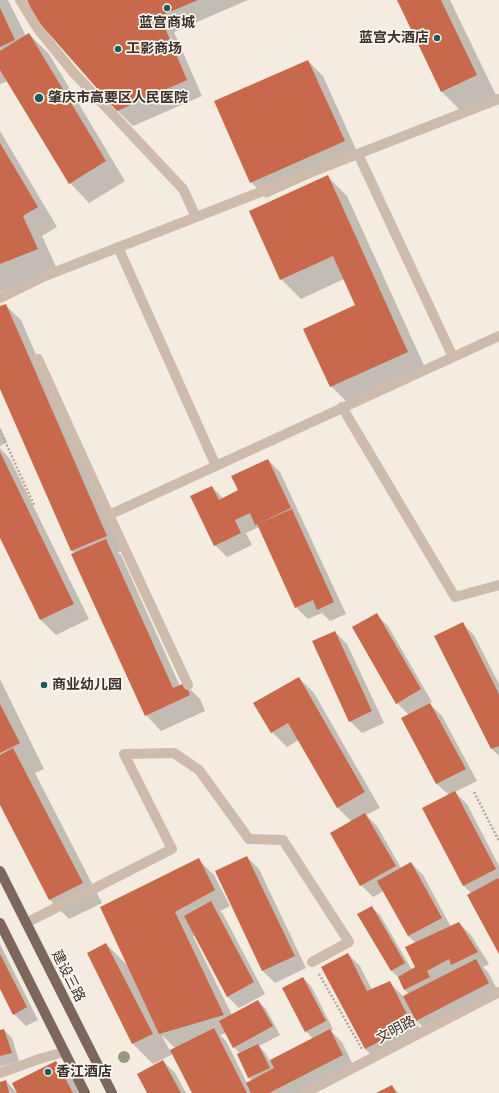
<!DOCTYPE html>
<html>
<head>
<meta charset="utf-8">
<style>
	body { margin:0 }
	canvas { display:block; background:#f4ebe1 }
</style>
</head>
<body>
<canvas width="499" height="1093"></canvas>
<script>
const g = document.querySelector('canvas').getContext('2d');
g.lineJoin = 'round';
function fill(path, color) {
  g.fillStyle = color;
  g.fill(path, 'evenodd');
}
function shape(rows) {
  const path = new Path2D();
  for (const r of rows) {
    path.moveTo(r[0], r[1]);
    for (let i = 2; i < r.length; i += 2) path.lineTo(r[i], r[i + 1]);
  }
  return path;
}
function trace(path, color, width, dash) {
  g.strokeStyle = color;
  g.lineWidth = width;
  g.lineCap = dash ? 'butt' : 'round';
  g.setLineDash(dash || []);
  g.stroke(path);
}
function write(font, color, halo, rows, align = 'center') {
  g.font = font + ' "Work Sans","Noto Sans SC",sans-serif';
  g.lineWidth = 3.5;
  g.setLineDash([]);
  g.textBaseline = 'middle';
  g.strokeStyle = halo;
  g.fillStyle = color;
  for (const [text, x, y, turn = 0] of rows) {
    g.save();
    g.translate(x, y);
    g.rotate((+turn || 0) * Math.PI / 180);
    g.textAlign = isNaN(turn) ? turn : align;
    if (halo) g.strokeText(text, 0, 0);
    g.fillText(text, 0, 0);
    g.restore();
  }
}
const shadow = shape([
	[0,0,8,0,26,36,29,34,49,54,125,181,89,203,70,183,8,81,0,84],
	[28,0,248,0,174,32,202,96,133,126,118,111,36,18],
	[398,0,450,0,496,95,462,112,442,92],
	[308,61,323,76,359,156,266,198,251,182],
	[0,131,57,227,42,236,57,269,0,292],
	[327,176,347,196,427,372,351,406,331,386,356,306,344,279,301,299,281,279],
	[5,305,21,320,121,551,118,553,121,555,180,686,185,684,200,699,205,711,161,731,146,715,75,554,72,551,0,387,0,307],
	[0,427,7,442,0,446],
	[0,448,10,459,89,619,56,635,41,620,0,536],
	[268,460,280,472,346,614,330,621,322,613,308,619,296,607,259,527,246,533,252,545,227,557,215,545,212,487,223,498,239,491],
	[376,614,388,626,432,702,429,703,442,716,477,781,455,792,467,804,499,866,499,952,472,894,464,886,424,809,449,795,437,784,402,719,409,715,397,703],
	[462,623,474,635,499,684,499,756,492,749,436,637],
	[335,632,347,644,384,723,362,733,350,721],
	[299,678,314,693,380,808,366,815,377,826,401,868,411,863,423,875,451,927,459,923,471,935,489,964,483,967,488,972,499,993,428,1032,415,1019,423,1036,377,1060,365,1049,348,954,360,966,372,990,389,982,401,994,403,997,409,994,405,990,400,979,392,971,358,914,371,907,380,915,412,970,417,968,416,943,408,936,384,891,373,897,361,885,352,822,338,808,299,740,287,747,272,732],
	[0,679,44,769,35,773,102,903,69,919,49,899,0,803],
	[247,857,259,869,306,968,275,983,263,971,216,872],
	[199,860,214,875,230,906,220,911,223,914,265,994,239,1008,227,996,195,935,193,936,232,1015,258,1001,266,1009,280,1035,259,1046,266,1054,270,1061,313,1039,306,1031,303,978,311,986,333,1029,331,1031,342,1042,354,1067,304,1093,194,1093,173,1054,153,1064,133,1044,88,954,106,944,129,967],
	[227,1033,234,1047,241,1054,238,1055,249,1078,252,1081,247,1083,226,1041,220,1035],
	[162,1036,163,1036,176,1049,170,1051],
	[0,944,38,1020,26,1026,14,1014,0,987],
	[4,1030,12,1038,19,1061,0,1067,0,1031],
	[163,1061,175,1073,186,1093,148,1093],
	[56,1062,81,1087,85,1093,18,1093],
	[6,1081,17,1093,0,1093,0,1083],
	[392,1086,399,1093,378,1093]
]);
const building = shape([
	[27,0,198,0,160,16,187,80,117,111,35,18],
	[397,0,441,0,477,75,441,92],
	[0,8,15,40,0,47],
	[29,33,106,161,69,184,0,70,0,51],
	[308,60,345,141,250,183,214,101],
	[0,143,38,207,23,216,38,249,0,264],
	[328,175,408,352,330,387,303,329,355,305,333,256,280,280,249,211],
	[6,304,107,536,71,551,0,389,0,306],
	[0,452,74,604,40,620,0,538],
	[268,459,291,508,255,525,250,513,235,520,241,533,214,546,190,496,212,486,219,500,238,490,231,476],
	[292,509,334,602,317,610,313,600,295,608,257,524],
	[106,539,173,688,185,683,190,695,145,716,71,554],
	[377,613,421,689,396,704,352,627],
	[463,622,499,694,499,746,491,749,434,636],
	[335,631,372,711,349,722,312,641],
	[299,677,365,792,337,808,288,723,271,733,253,703],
	[430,703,466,769,436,784,401,718],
	[0,704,20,743,0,753],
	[13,748,83,883,49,900,0,805,0,755],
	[455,791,496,869,463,886,422,808],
	[365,813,396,866,360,886,330,833],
	[247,856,295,956,262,971,215,871],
	[199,858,215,890,175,912,224,1015,159,1034,100,907],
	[411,862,442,918,408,936,377,881],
	[498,878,499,880,499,954,467,895],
	[211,901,254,982,227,997,184,916],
	[372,906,405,963,391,971,357,914],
	[459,922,478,952,451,965,449,959,427,971,430,977,404,990,398,977,415,967,405,947],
	[106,943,153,1034,132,1044,87,953],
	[348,953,367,991,390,981,412,1024,365,1049,321,967],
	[0,954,27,1007,13,1015,0,989],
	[476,959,489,983,416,1021,403,996],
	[303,977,326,1021,305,1032,282,988],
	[258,1000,273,1026,233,1048,219,1021],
	[214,1028,247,1093,192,1093,170,1050],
	[4,1029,12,1053,0,1056,0,1030],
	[330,1029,343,1055,269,1093,251,1093,246,1083,274,1068,270,1060],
	[258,1044,270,1068,248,1078,237,1054],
	[163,1060,181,1093,147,1093,137,1074],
	[56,1061,73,1093,17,1093,12,1083],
	[6,1080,9,1093,0,1093,0,1082],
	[392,1085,396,1093,376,1093]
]);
const path = shape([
	[0,430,34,505],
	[474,792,499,841],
	[319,974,362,1049]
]);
const minor = shape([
	[20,0,38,29,73,72,183,189,196,217],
	[358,154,453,357],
	[118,247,216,466],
	[0,298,45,276,499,99],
	[38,359,109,515,188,685],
	[342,407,455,597,499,585],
	[109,515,499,336],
	[26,923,172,849,124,754,174,753,199,770,249,839,283,840,349,942,312,962],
	[0,1073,42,1058,65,1052],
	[305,1093,499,992]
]);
const major = shape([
	[0,871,112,1093],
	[0,923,85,1093]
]);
const trees = [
	[124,1057]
];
const markers = [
	[167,8,4,"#1f5a5e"],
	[437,38,4,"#1f5a5e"],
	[118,49,4,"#1f5a5e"],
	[39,98,5,"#1f5a5e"],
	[44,685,4,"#1f5a5e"],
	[48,1072,4,"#1f5a5e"]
];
const poiNames = [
	["蓝宫商城",167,23,"center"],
	["蓝宫大酒店",429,38,"right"],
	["工影商场",126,49],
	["肇庆市高要区人民医院",48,98],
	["商业幼儿园",52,685],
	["香江酒店",56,1072]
];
const streetNames = [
	["建设三路",68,976,63],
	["文明路",396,1030,-28]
];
fill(shadow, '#0003');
fill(building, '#c8694b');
trace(path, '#b9a596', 2.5, [2, 2]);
trace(minor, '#cdbbac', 10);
trace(major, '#7d675c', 10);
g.fillStyle = '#969b7f';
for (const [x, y] of trees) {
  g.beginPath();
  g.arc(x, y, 6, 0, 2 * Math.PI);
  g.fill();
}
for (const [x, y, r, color] of markers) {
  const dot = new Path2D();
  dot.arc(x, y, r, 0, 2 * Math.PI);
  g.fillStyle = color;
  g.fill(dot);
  trace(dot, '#fbf5ee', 1.5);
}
write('bold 14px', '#3b302b', '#fbf5ee', poiNames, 'left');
write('14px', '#3b302b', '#fbf5ee', streetNames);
</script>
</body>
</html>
